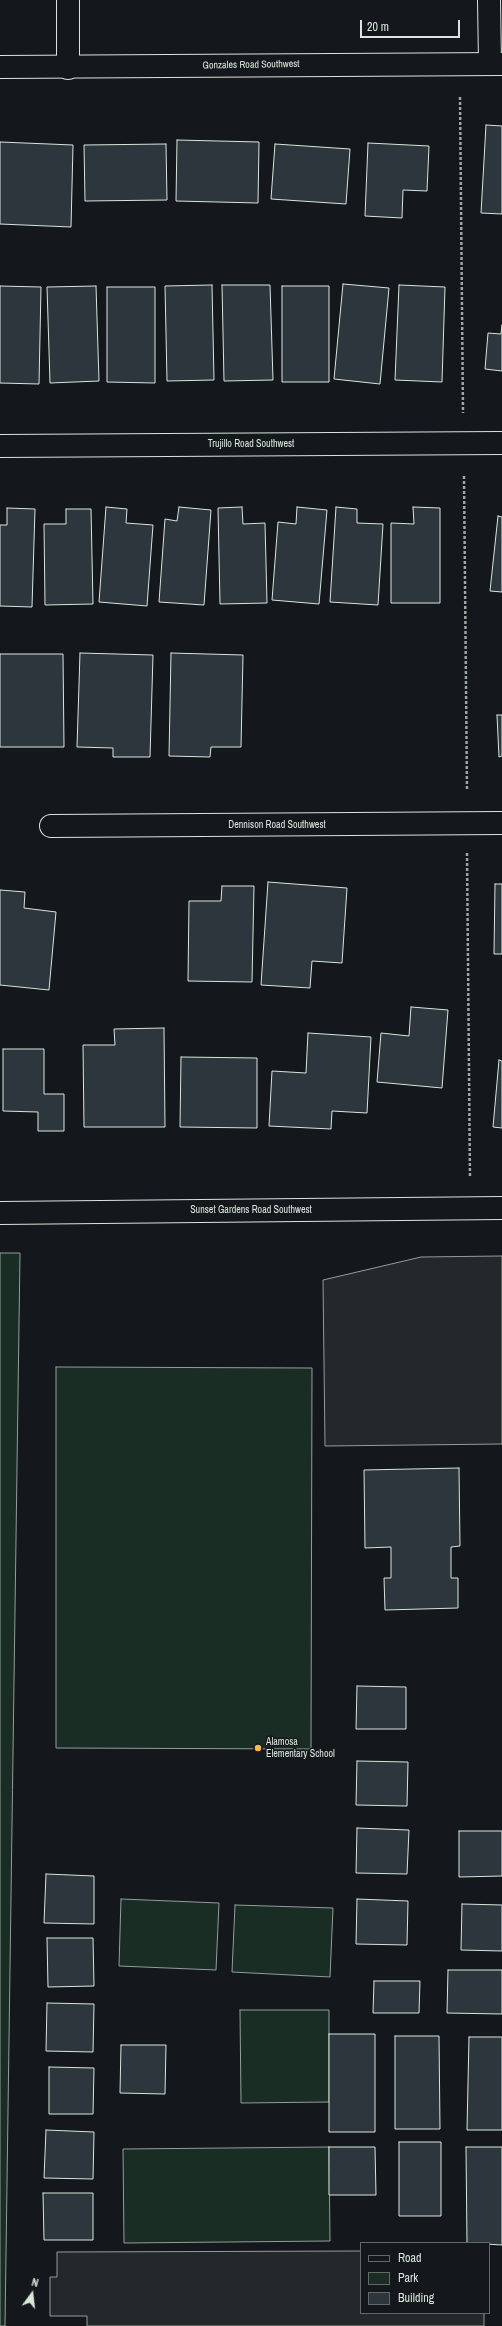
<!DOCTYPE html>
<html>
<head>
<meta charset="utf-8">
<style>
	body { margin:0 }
	#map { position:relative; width:502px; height:2326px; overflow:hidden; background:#14181c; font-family:"Archivo Narrow",sans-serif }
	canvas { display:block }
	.legend { position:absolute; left:360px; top:2242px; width:130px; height:72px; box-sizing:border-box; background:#14181c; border:1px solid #626a69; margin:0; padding:5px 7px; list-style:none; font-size:12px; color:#d8e6dc }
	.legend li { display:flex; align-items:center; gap:8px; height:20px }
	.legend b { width:20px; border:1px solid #626a69 }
	.north { position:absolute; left:12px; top:2274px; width:40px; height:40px; -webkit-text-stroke:3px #14181c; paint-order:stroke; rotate:15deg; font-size:11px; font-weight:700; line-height:16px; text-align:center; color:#d8e6dc }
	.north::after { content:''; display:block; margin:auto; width:14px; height:18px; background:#d8e6dc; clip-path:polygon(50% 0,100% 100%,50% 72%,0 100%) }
	.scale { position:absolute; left:360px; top:20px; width:100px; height:18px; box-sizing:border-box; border:2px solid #d8e6dc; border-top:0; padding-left:5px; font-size:12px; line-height:14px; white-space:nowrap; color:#d8e6dc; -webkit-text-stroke:3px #14181c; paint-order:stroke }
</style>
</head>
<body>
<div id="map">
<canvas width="502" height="2326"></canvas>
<ul class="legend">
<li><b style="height:5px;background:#14181c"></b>Road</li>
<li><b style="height:11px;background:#1a2d24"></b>Park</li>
<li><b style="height:11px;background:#2c363c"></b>Building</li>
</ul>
<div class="north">N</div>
<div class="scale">20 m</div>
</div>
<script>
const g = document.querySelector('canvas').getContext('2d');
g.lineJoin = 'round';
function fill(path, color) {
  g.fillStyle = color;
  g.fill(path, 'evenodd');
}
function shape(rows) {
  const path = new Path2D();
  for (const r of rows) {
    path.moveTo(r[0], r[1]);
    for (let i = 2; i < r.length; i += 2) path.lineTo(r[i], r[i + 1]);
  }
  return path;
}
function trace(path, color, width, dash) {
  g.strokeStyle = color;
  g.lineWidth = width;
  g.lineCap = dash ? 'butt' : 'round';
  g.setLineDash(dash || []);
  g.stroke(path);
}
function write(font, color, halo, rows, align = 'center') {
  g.font = font + ' "Archivo Narrow",sans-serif';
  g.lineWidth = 3;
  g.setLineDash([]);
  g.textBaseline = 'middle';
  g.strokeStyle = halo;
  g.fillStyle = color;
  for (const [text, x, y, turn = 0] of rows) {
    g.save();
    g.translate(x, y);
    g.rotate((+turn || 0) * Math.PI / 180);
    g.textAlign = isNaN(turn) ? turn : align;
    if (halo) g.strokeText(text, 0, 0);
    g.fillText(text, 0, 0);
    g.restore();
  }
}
const green = shape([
	[0,1253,20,1253,5,2326,0,2326,0,1253],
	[56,1367,312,1368,311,1749,56,1748,56,1367],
	[121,1899,219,1903,216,1970,119,1966,121,1899],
	[235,1905,333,1908,330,1977,232,1972,235,1905],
	[240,2010,329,2010,329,2102,241,2103,240,2010],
	[329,2147,330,2241,124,2243,123,2149,329,2147]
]);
const parking = shape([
	[502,1256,502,1444,325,1446,323,1280,421,1257,502,1256],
	[361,2251,361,2313,484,2313,484,2326,87,2326,87,2316,50,2316,50,2277,57,2277,57,2252,361,2251]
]);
const building = shape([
	[486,125,502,126,502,214,481,213,486,125],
	[177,140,259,142,258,203,176,201,177,140],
	[0,142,73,145,71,227,0,224,0,142],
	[368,143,429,146,427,191,403,190,402,218,365,216,368,143],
	[166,144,167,200,85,201,84,145,166,144],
	[275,144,350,149,346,204,271,199,275,144],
	[343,284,389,288,380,384,334,379,343,284],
	[212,285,214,380,167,381,165,286,212,285],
	[222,285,270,285,273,380,224,381,222,285],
	[399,285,445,287,442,382,395,380,399,285],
	[0,286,41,287,39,384,0,383,0,286],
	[96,286,99,381,50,383,47,287,96,286],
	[282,286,329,286,329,382,282,382,282,286],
	[107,287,155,287,155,383,107,382,107,287],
	[502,325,502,371,485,369,488,333,501,334,502,325],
	[106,507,127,509,126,523,153,525,147,606,99,602,106,507],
	[179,507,211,510,204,605,159,602,165,519,177,521,179,507],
	[242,507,243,524,265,523,267,603,220,604,218,508,242,507],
	[297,507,327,510,319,604,272,600,278,522,296,524,297,507],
	[336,507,357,509,357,523,383,524,378,605,330,602,336,507],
	[413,507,440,508,440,603,391,603,391,523,414,524,413,507],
	[7,508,35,509,32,607,0,606,0,525,7,525,7,508],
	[66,509,91,509,93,604,45,605,44,524,66,524,66,509],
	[498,516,502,517,502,592,490,591,498,516],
	[80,653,153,655,150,757,113,757,113,748,77,747,80,653],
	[171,653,243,655,241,747,211,747,210,757,169,756,171,653],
	[0,654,63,654,64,747,0,747,0,654],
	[497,715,502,715,502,756,499,757,497,715],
	[268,882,347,888,342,963,312,961,310,988,261,985,268,882],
	[495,884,502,884,502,954,494,954,495,884],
	[222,886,254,886,252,982,188,981,189,901,221,901,222,886],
	[0,890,25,892,24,908,56,912,49,990,0,985,0,890],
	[411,1007,448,1010,442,1088,377,1082,381,1033,409,1036,411,1007],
	[164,1028,165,1127,84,1127,83,1045,115,1045,114,1029,164,1028],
	[308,1033,371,1037,367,1113,332,1111,331,1129,269,1126,272,1071,306,1073,308,1033],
	[3,1049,44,1049,44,1094,64,1094,64,1131,38,1131,38,1112,3,1111,3,1049],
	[181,1057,257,1058,257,1128,180,1127,181,1057],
	[499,1060,502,1061,502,1128,493,1127,499,1060],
	[459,1468,460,1546,451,1547,451,1578,458,1578,458,1608,385,1610,384,1578,391,1578,391,1547,365,1548,364,1470,459,1468],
	[357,1686,406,1687,406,1729,356,1729,357,1686],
	[357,1761,408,1762,407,1806,356,1805,357,1761],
	[357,1828,409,1830,407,1874,356,1873,357,1828],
	[459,1831,502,1831,502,1876,459,1877,459,1831],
	[46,1874,94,1876,94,1924,44,1923,46,1874],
	[357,1899,408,1901,407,1945,356,1944,357,1899],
	[462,1904,502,1905,502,1951,461,1950,462,1904],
	[47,1938,93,1938,94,1986,48,1987,47,1938],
	[448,1970,502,1970,502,2014,447,2013,448,1970],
	[374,1981,420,1981,419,2013,373,2013,374,1981],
	[47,2003,94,2004,93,2052,46,2051,47,2003],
	[329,2034,375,2034,375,2132,329,2132,329,2034],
	[395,2036,439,2036,440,2129,395,2129,395,2036],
	[469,2037,502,2037,502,2130,467,2130,469,2037],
	[121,2045,166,2045,165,2094,120,2093,121,2045],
	[49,2067,94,2068,93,2114,49,2114,49,2067],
	[46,2130,94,2132,93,2179,44,2178,46,2130],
	[399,2142,441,2142,441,2216,399,2216,399,2142],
	[329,2147,375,2147,376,2195,329,2195,329,2147],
	[466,2147,502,2147,502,2245,467,2243,466,2147],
	[43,2193,93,2193,93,2240,44,2240,43,2193]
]);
const path = shape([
	[460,97,463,413],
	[464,476,467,791],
	[467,853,470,1178]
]);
const street = shape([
	[68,0,68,68],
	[489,0,490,63],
	[0,446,502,443],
	[51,826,502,823]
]);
const secondary = shape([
	[0,67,502,64],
	[0,1213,502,1208]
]);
const markers = [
	[258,1748,4,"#ffb74d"]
];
const streetNames = [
	["Gonzales Road Southwest",251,65,-1],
	["Trujillo Road Southwest",251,444],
	["Dennison Road Southwest",277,825],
	["Sunset Gardens Road Southwest",251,1210]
];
const poiNames = [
	["Alamosa",266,1742],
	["Elementary School",266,1754]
];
fill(green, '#1a2d24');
trace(green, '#939e99', 1);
fill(parking, '#24282b');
trace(parking, '#939e99', 1);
fill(building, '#2c363c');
trace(building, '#d8e6dc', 1);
trace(street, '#d8e6dc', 24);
trace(secondary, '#d8e6dc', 24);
trace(path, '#9da8a2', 2.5, [3, 2]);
trace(street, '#14181c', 22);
trace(secondary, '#14181c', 22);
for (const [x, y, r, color] of markers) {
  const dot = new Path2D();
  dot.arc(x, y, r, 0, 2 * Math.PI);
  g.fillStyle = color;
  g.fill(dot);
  trace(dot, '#14181c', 1.5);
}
write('10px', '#d8e6dc', '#14181c', streetNames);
write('10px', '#d8e6dc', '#14181c', poiNames, 'left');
</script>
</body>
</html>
